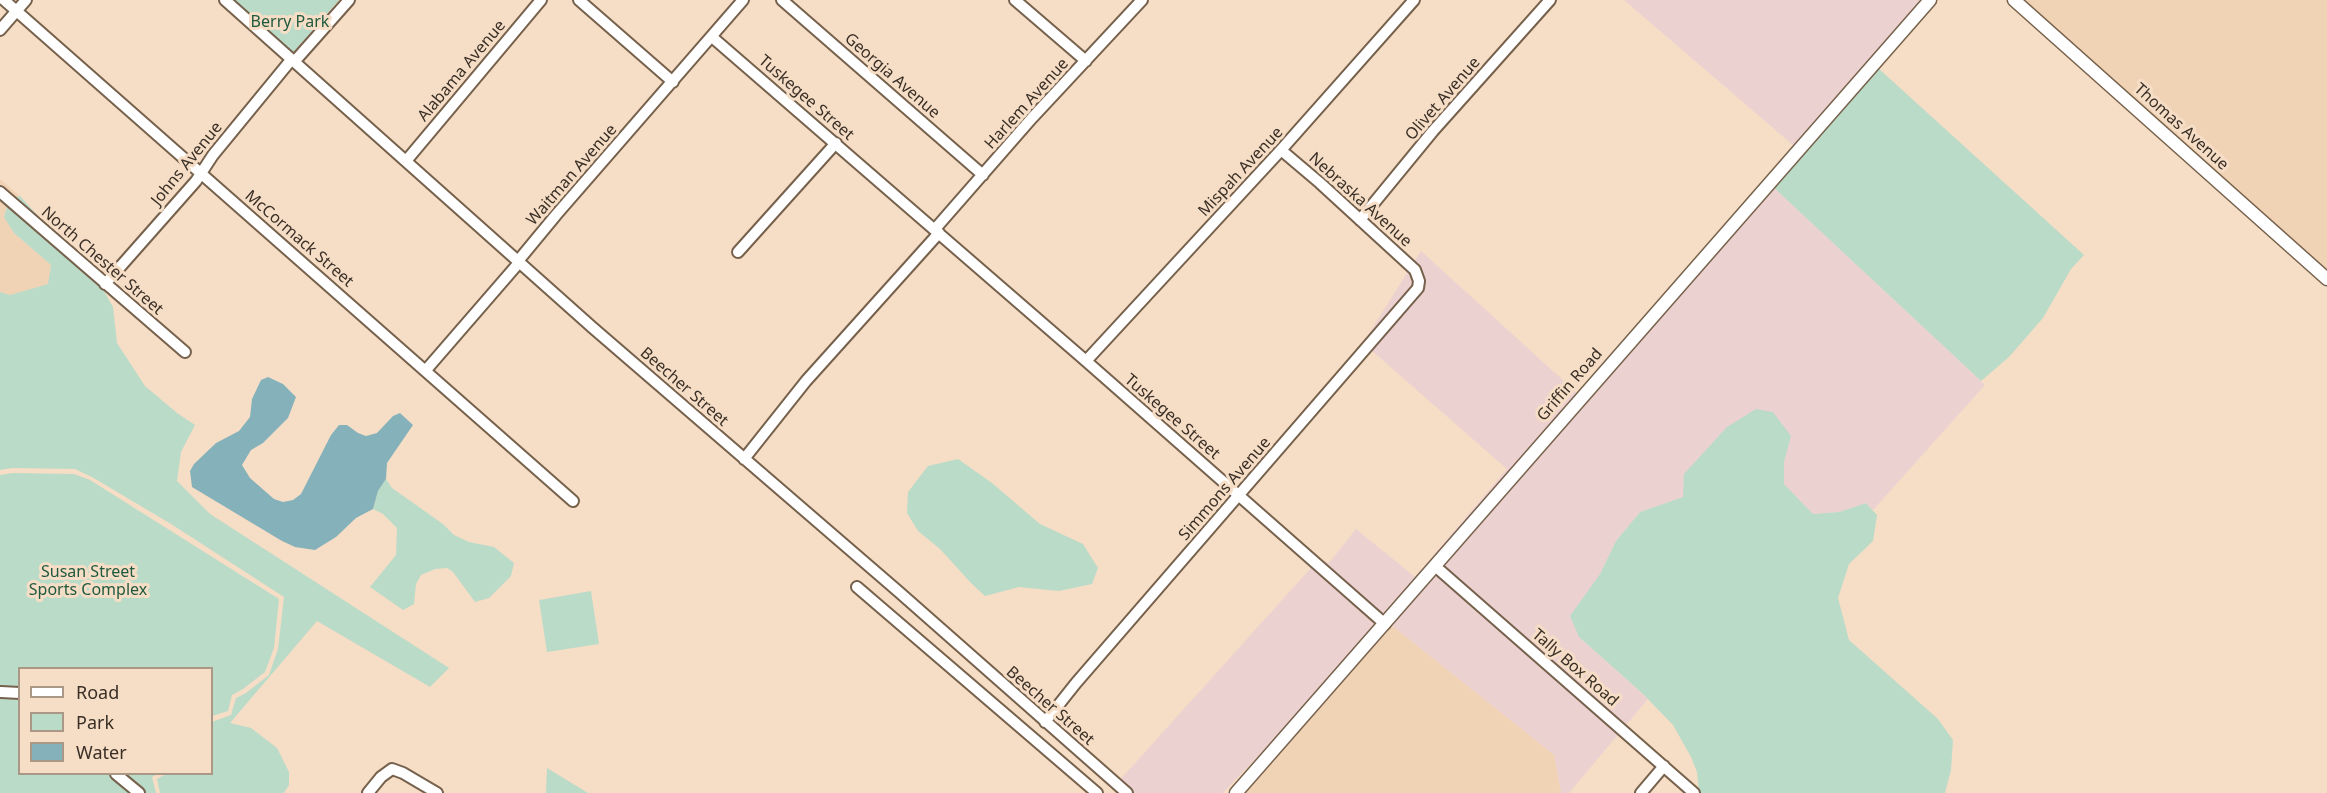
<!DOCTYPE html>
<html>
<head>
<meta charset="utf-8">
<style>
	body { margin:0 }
	#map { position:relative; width:2327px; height:793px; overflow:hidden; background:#f6ddc6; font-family:"Noto Sans",sans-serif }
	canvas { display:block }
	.legend { position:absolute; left:18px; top:667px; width:195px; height:108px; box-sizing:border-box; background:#f6ddc6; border:2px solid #aa9786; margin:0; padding:8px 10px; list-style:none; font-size:18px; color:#392f26 }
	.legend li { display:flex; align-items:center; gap:12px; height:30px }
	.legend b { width:30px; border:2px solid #aa9786 }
</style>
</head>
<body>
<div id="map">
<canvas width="2327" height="793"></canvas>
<ul class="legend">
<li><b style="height:8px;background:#fff"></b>Road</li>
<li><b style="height:16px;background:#badbc8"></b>Park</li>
<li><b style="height:16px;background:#85b2ba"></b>Water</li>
</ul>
</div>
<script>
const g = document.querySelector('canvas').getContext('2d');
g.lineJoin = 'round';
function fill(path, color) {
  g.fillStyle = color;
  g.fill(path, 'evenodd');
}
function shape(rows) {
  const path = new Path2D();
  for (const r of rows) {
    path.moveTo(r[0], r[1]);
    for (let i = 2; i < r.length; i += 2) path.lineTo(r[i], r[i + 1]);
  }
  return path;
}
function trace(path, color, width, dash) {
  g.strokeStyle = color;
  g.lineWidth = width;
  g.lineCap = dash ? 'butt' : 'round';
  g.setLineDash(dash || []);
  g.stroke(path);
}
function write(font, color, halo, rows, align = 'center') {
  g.font = font + ' "Noto Sans",sans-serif';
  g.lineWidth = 6;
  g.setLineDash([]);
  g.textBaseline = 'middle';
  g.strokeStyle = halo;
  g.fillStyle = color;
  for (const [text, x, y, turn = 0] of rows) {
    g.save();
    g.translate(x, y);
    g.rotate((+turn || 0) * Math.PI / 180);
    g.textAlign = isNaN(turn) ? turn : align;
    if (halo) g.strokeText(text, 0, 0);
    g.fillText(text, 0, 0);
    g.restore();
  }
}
const commercial = shape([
	[1624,0,1922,0,1794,146],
	[1773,187,1985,385,1873,510,1866,503,1839,512,1813,514,1784,484,1784,462,1790,435,1683,497,1640,512,1616,541,1600,574,1579,637,1648,699,1569,793,1561,793,1554,755,1391,625],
	[1421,251,1577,393,1304,707,1223,793,1130,793,1118,782,1319,559,1329,563,1356,529,1415,577,1507,469,1363,343]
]);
const built = shape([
	[2021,0,2327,0,2327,272],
	[0,179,20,196,9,200,4,217,14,233,51,265,49,284,10,295,0,292],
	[1391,625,1554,755,1561,793,1243,793]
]);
const green = shape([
	[230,0,339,0,292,54],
	[1878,68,2084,255,2071,269,2043,318,2009,357,1981,381,1773,187],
	[20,196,101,286,113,307,117,343,145,386,177,413,195,425,181,452,177,481,210,514,449,668,430,687,317,621,230,723,251,728,277,748,289,772,289,785,284,793,160,793,157,779,166,774,212,774,212,722,231,715,236,698,246,693,269,675,278,649,284,597,171,524,92,477,75,469,12,468,0,470,0,292,10,295,48,284,51,265,14,233,4,217,9,200],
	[1756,409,1773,412,1791,436,1784,462,1784,484,1813,514,1839,512,1866,503,1877,515,1873,541,1849,564,1838,598,1849,640,1938,719,1953,740,1951,770,1945,793,1699,793,1697,772,1691,757,1673,725,1643,694,1579,637,1570,616,1600,574,1616,541,1640,512,1683,497,1684,474,1727,427],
	[958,459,992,483,1040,524,1083,544,1098,568,1092,584,1059,591,1019,587,985,596,971,583,940,549,918,531,907,513,908,492,928,466],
	[13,473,74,474,90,480,279,599,274,648,265,672,243,689,232,695,228,711,212,716,212,668,20,668,20,774,158,774,152,777,156,793,0,793,0,475],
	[386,479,392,488,443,524,454,535,469,542,494,547,514,563,511,576,489,598,475,602,453,572,447,568,435,569,421,575,416,584,414,604,403,610,370,587,396,555,397,528,383,514,373,509,378,491],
	[591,591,599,644,547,652,539,600],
	[547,768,588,793,546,793]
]);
const water = shape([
	[268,377,283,384,296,397,288,418,263,443,251,450,242,465,250,478,274,499,283,502,293,500,301,494,331,435,339,425,347,425,358,433,366,436,377,433,393,416,400,413,413,425,387,463,386,479,378,491,373,509,356,518,336,537,315,550,295,547,282,541,192,487,190,471,194,464,216,443,239,431,250,417,252,399,261,380]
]);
const minor = shape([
	[4,0,573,501],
	[225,0,593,328,899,592,1127,793],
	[579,0,673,82],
	[782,0,983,175],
	[1015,0,1086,61],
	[0,30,26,0],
	[712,37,1086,361,1385,624],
	[294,62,349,0],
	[406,161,541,0],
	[0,192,185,352],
	[1360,220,1433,131,1550,0],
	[935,229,1032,118,1142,0],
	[738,252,836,143],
	[105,284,196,181,213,155,291,60],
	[1086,361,1281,150,1414,0],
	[426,370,517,265,518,261,556,215,743,0],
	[744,459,806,381,939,233],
	[1435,566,1694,793],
	[857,587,1097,793],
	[1,692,20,693],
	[1045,722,1076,683,1418,288,1419,281,1415,270,1320,183,1281,150],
	[116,774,139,793],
	[368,793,381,777,392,769,403,773,437,793],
	[1641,793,1664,766]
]);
const tertiary = shape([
	[2014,0,2327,279],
	[1236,793,1930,0]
]);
const parkNames = [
	["Berry Park",290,22],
	["Susan Street",88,572],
	["Sports Complex",88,590]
];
const streetNames = [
	["Alabama Avenue",462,71,-50],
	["Georgia Avenue",892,76,41],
	["Tuskegee Street",806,98,41],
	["Olivet Avenue",1443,99,-49],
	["Harlem Avenue",1027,104,-48],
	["Thomas Avenue",2181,127,42],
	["Johns Avenue",187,164,-51],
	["Mispah Avenue",1241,172,-47],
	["Waitman Avenue",572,175,-49],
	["Nebraska Avenue",1360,200,42],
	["McCormack Street",299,239,41],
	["North Chester Street",102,261,41],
	["Griffin Road",1570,385,-49],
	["Beecher Street",684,387,41],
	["Tuskegee Street",1172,417,41],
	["Simmons Avenue",1225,489,-49],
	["Tally Box Road",1575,668,41],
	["Beecher Street",1050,706,41]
];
fill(commercial, '#ecd1d1');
fill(built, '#f0d2b5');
fill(green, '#badbc8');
fill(water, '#85b2ba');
trace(minor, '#76614c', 14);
trace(tertiary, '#76614c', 15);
trace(minor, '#fff', 10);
trace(tertiary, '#fff', 12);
write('16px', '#1e5a3e', '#f6ddc6', parkNames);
write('16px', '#392f26', '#f6ddc6', streetNames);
</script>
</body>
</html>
